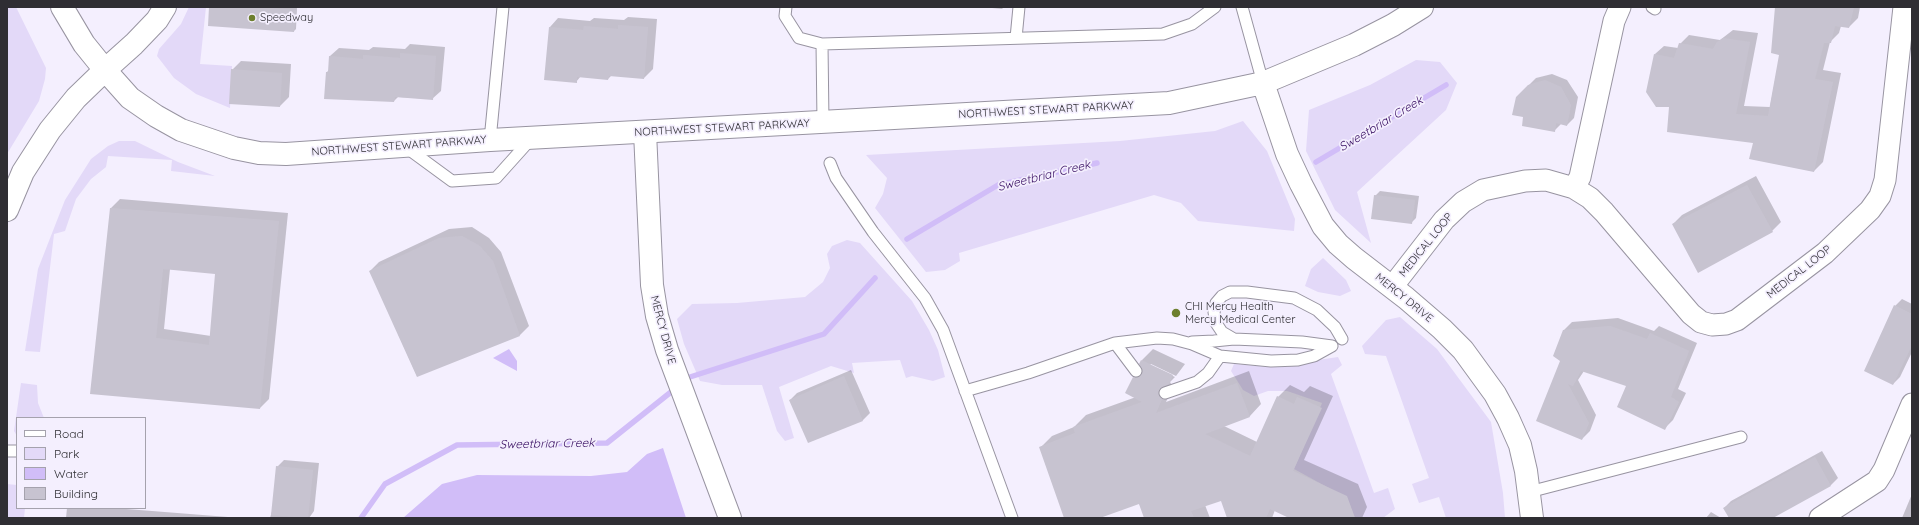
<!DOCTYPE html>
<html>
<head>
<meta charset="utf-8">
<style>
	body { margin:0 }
	#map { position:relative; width:1919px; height:525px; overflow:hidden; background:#f4effe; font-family:Quicksand,sans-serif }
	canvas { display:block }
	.frame { position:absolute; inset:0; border:8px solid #2f2e33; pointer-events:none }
	.legend { position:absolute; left:16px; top:417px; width:130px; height:92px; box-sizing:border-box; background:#f4effe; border:1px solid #a5a2ad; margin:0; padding:5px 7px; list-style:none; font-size:12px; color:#2f2e33 }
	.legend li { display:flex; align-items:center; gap:8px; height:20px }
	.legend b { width:20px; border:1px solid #a5a2ad }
</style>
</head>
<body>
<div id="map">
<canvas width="1919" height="525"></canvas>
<div class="frame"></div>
<ul class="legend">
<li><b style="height:5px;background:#fff"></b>Road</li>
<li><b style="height:11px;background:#e3d9f8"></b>Park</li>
<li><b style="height:11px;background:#d1bdf8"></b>Water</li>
<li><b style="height:11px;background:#c7c3d0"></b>Building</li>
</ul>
</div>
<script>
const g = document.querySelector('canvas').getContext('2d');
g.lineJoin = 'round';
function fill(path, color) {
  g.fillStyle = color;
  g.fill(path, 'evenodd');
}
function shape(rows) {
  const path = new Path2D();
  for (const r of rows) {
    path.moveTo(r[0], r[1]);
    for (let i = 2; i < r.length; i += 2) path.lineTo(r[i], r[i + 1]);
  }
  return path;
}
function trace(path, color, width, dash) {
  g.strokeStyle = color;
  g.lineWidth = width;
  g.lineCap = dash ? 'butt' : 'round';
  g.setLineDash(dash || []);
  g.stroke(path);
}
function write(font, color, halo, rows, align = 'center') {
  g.font = font + ' Quicksand,sans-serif';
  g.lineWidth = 3.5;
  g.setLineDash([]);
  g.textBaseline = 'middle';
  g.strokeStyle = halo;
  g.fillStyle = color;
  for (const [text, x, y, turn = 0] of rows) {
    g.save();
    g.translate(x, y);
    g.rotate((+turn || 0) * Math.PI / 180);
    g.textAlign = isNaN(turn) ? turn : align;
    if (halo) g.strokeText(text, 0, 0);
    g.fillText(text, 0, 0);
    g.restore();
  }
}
const green = shape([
	[7,7,16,7,46,68,45,79,39,101,7,154],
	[189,7,206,7,200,64,232,66,230,108,196,94,174,78,157,56,159,49,181,24],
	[1416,60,1440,62,1457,83,1446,110,1357,192,1371,243,1335,210,1306,151,1309,110,1370,85],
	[1243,121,1267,151,1295,219,1294,231,1198,221,1181,203,1154,195,959,253,960,261,945,270,926,272,875,208,883,194,887,178,866,155,1120,141,1215,131],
	[119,141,135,141,178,162,215,176,171,171,172,160,108,156,106,167,91,179,76,199,65,231,54,234,40,352,25,351,38,269,65,200,91,159,108,146],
	[847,240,860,243,912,301,929,330,938,350,945,377,933,381,912,376,906,378,900,360,852,363,854,373,831,366,779,387,794,438,785,441,777,431,762,385,722,385,700,381,684,344,677,319,692,304,737,303,805,297,823,282,830,268,827,254,832,246],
	[1323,258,1346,280,1351,291,1340,296,1318,292,1305,286,1311,269],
	[1400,317,1437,349,1491,422,1503,493,1505,518,1446,518,1439,497,1419,503,1412,484,1429,478,1386,356,1365,354,1362,346,1386,320],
	[1338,357,1342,365,1331,374,1374,493,1388,488,1395,509,1383,518,1355,518,1347,498,1294,469,1322,403,1287,391,1268,391,1254,396,1243,390,1231,371,1234,364,1271,367],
	[21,383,37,385,38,403,44,418,17,418,17,436,14,431],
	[7,484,17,485,17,508,25,508,24,518,7,518]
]);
const water = shape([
	[509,349,517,361,517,371,493,358],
	[663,448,686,518,403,518,442,484,477,475,591,476,627,472,647,454]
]);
const shadow = shape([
	[210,7,297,8,296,29,294,31],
	[982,7,1004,7,1002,9],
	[1776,7,1860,7,1858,18,1849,27,1841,26,1839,33,1830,42,1823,70,1841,73,1823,162,1814,171,1754,142,1670,106,1655,54,1664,46,1678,48,1680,44,1689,35,1720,40,1733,30,1758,33,1744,106,1770,107,1780,54],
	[628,17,657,19,653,69,644,78,612,75,608,79,581,76,576,82,550,27,558,18,590,21,594,18,624,20],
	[410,44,445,47,441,91,432,99,398,97,394,101,327,72,329,70,330,56,339,48,369,50,373,47,405,49],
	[241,61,291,64,289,97,280,106,232,70],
	[1552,74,1567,80,1578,97,1574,118,1567,125,1561,124,1554,131,1524,117,1517,97,1536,78],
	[1756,176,1781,222,1772,231,1673,224,1682,215],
	[1380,191,1419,196,1416,218,1411,223,1375,196],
	[120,199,288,213,269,399,260,408,91,393,111,208],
	[170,269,216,273,211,336,164,329],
	[472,227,489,238,501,252,529,326,520,335,417,376,370,271,379,262,449,229],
	[1902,299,1912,304,1912,352,1900,377,1893,384,1895,306],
	[1618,318,1654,331,1659,326,1697,343,1678,389,1686,393,1673,420,1665,428,1628,385,1584,371,1578,380,1596,415,1590,431,1582,439,1561,361,1564,330,1572,322],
	[1153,349,1185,364,1176,376,1151,364,1150,365,1175,377,1170,382,1173,387,1166,402,1249,371,1261,404,1250,416,1224,426,1257,442,1278,397,1290,385,1304,392,1310,386,1333,396,1304,460,1358,484,1367,507,1362,518,1292,518,1275,510,1272,518,1228,518,1222,500,1205,505,1210,518,1145,518,1139,503,1097,518,1065,518,1040,448,1052,436,1074,427,1086,415,1136,397,1134,378,1143,368,1142,360],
	[851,370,870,413,863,420,809,442,790,400,797,393],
	[1822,451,1838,478,1831,485,1771,518,1730,518,1724,508,1731,501],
	[284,460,319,463,314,511,309,518,270,518,273,508,277,467],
	[1912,494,1912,518,1902,518],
	[67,508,114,508,228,517,228,518,66,518],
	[1711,512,1721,518,1706,518]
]);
const stream = shape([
	[1316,162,1446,85],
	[907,239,998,185,1097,163],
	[684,381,690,377,824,334,875,278],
	[361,518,385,484,457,445,607,443,676,388]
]);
const building = shape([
	[209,7,257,7,296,10,294,32,208,26],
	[1775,7,1854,7,1849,28,1835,26,1831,43,1824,43,1815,79,1833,82,1814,172,1749,159,1753,143,1667,132,1669,107,1656,107,1646,92,1654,54,1674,58,1679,43,1713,49,1717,42,1723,38,1750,42,1736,114,1768,116,1779,55,1771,53],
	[618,25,648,27,644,79,609,76,608,80,577,77,577,83,544,80,549,27,583,30,584,26,618,29],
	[400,53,436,56,433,100,395,97,394,102,324,99,326,72,328,72,329,56,363,59,363,55,400,58],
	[231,69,282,73,280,107,229,104],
	[1545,80,1561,87,1571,105,1567,126,1556,123,1555,132,1522,126,1523,117,1512,115,1516,97,1528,85],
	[1747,185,1773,232,1698,273,1672,224],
	[1374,195,1415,200,1412,224,1371,219],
	[110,208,279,221,260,409,90,394],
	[163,269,215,274,209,345,156,338],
	[462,236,480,246,493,261,520,336,417,377,369,271,439,238],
	[1894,305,1912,314,1912,345,1893,385,1864,371],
	[1610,326,1647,339,1650,333,1689,351,1671,397,1679,402,1665,430,1617,407,1626,386,1581,371,1573,386,1568,384,1589,423,1582,440,1536,421,1560,361,1553,356,1563,330],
	[1141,360,1173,375,1169,384,1162,387,1158,391,1159,396,1162,399,1156,413,1237,383,1250,417,1205,434,1250,456,1277,396,1294,404,1297,397,1322,408,1293,471,1347,496,1355,518,1289,518,1270,509,1266,518,1227,518,1221,501,1191,511,1194,518,1144,518,1139,504,1100,518,1064,518,1039,447,1075,433,1073,427,1142,402,1125,393,1133,377,1137,378,1142,374,1143,370,1139,364],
	[844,376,863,421,808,443,789,400],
	[1815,457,1831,486,1773,518,1729,518,1723,508],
	[276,466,313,470,308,518,271,515]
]);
const lane = shape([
	[786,7,785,16,799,38,822,44,823,122],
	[1242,7,1263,83],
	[1652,7,1655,9],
	[1016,38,1019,7],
	[822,44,1163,34,1192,24,1215,7],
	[490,140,503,7],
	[407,148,452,181,496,178,531,139],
	[830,163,836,178,873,232,925,298,943,330,1012,518],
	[1234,339,1222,332,1216,323,1214,312,1216,303,1222,296,1230,292,1247,292,1294,298,1317,310,1335,327,1342,339],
	[1192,342,1214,341,1234,339,1302,342,1332,346],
	[1115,343,1136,371],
	[965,391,1028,373,1115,343,1157,338,1173,339,1192,344,1220,356,1271,361,1298,360,1314,356,1332,346],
	[1165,393,1197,382,1208,373,1220,356],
	[7,451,17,451],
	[1529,492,1741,437]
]);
const street = shape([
	[1574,188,1580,177,1614,21,1620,7],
	[1392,287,1444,220,1463,202,1483,190,1525,181,1546,180,1574,188,1590,198,1604,212,1691,314,1701,322,1712,325,1726,324,1737,320,1825,253,1870,210,1880,196,1885,180,1904,7],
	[1820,518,1877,481,1884,470,1912,404]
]);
const secondary = shape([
	[62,7,84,44,105,70,130,98,156,116,181,130,234,148,259,153,286,154,490,140,1169,103,1263,83,1354,45,1393,25,1422,7],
	[1263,83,1287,154,1301,184,1323,226,1338,244,1354,258,1406,298,1442,329,1463,350,1495,394,1508,418,1520,445,1526,471,1532,518],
	[645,132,652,285,657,316,667,350,730,518],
	[7,210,23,172,50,130,76,98,105,70,134,44,157,20,165,7]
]);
const markers = [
	[252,18,4,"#6d7f2e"],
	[1176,313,5,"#6d7f2e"]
];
const poiNames = [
	["Speedway",260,18],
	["CHI Mercy Health",1185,307],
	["Mercy Medical Center",1185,320]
];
const streetNames = [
	["NORTHWEST STEWART PARKWAY",1046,110,-3],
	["NORTHWEST STEWART PARKWAY",722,128,-3],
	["NORTHWEST STEWART PARKWAY",399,146,-4],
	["MEDICAL LOOP",1426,245,-51],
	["MEDICAL LOOP",1799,272,-38],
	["MERCY DRIVE",1404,298,39],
	["MERCY DRIVE",663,330,75]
];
const waterNames = [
	["Sweetbriar Creek",1381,124,-31],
	["Sweetbriar Creek",1044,176,-14],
	["Sweetbriar Creek",547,444,-1]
];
fill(green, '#e3d9f8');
fill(water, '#d1bdf8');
fill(shadow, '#0003');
trace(stream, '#d1bdf8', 5.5);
fill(building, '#c7c3d0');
trace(lane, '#9894a1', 13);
trace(street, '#9894a1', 23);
trace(secondary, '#9894a1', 24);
trace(lane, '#fff', 11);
trace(street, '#fff', 21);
trace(secondary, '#fff', 22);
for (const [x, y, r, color] of markers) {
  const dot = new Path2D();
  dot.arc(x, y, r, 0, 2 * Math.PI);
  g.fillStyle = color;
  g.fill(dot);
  trace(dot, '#f4effe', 1.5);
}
write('11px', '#2f2e33', '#f4effe', poiNames, 'left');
write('11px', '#2f2e33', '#f4effe', streetNames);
write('italic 12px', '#390f63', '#f4effe', waterNames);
</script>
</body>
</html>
